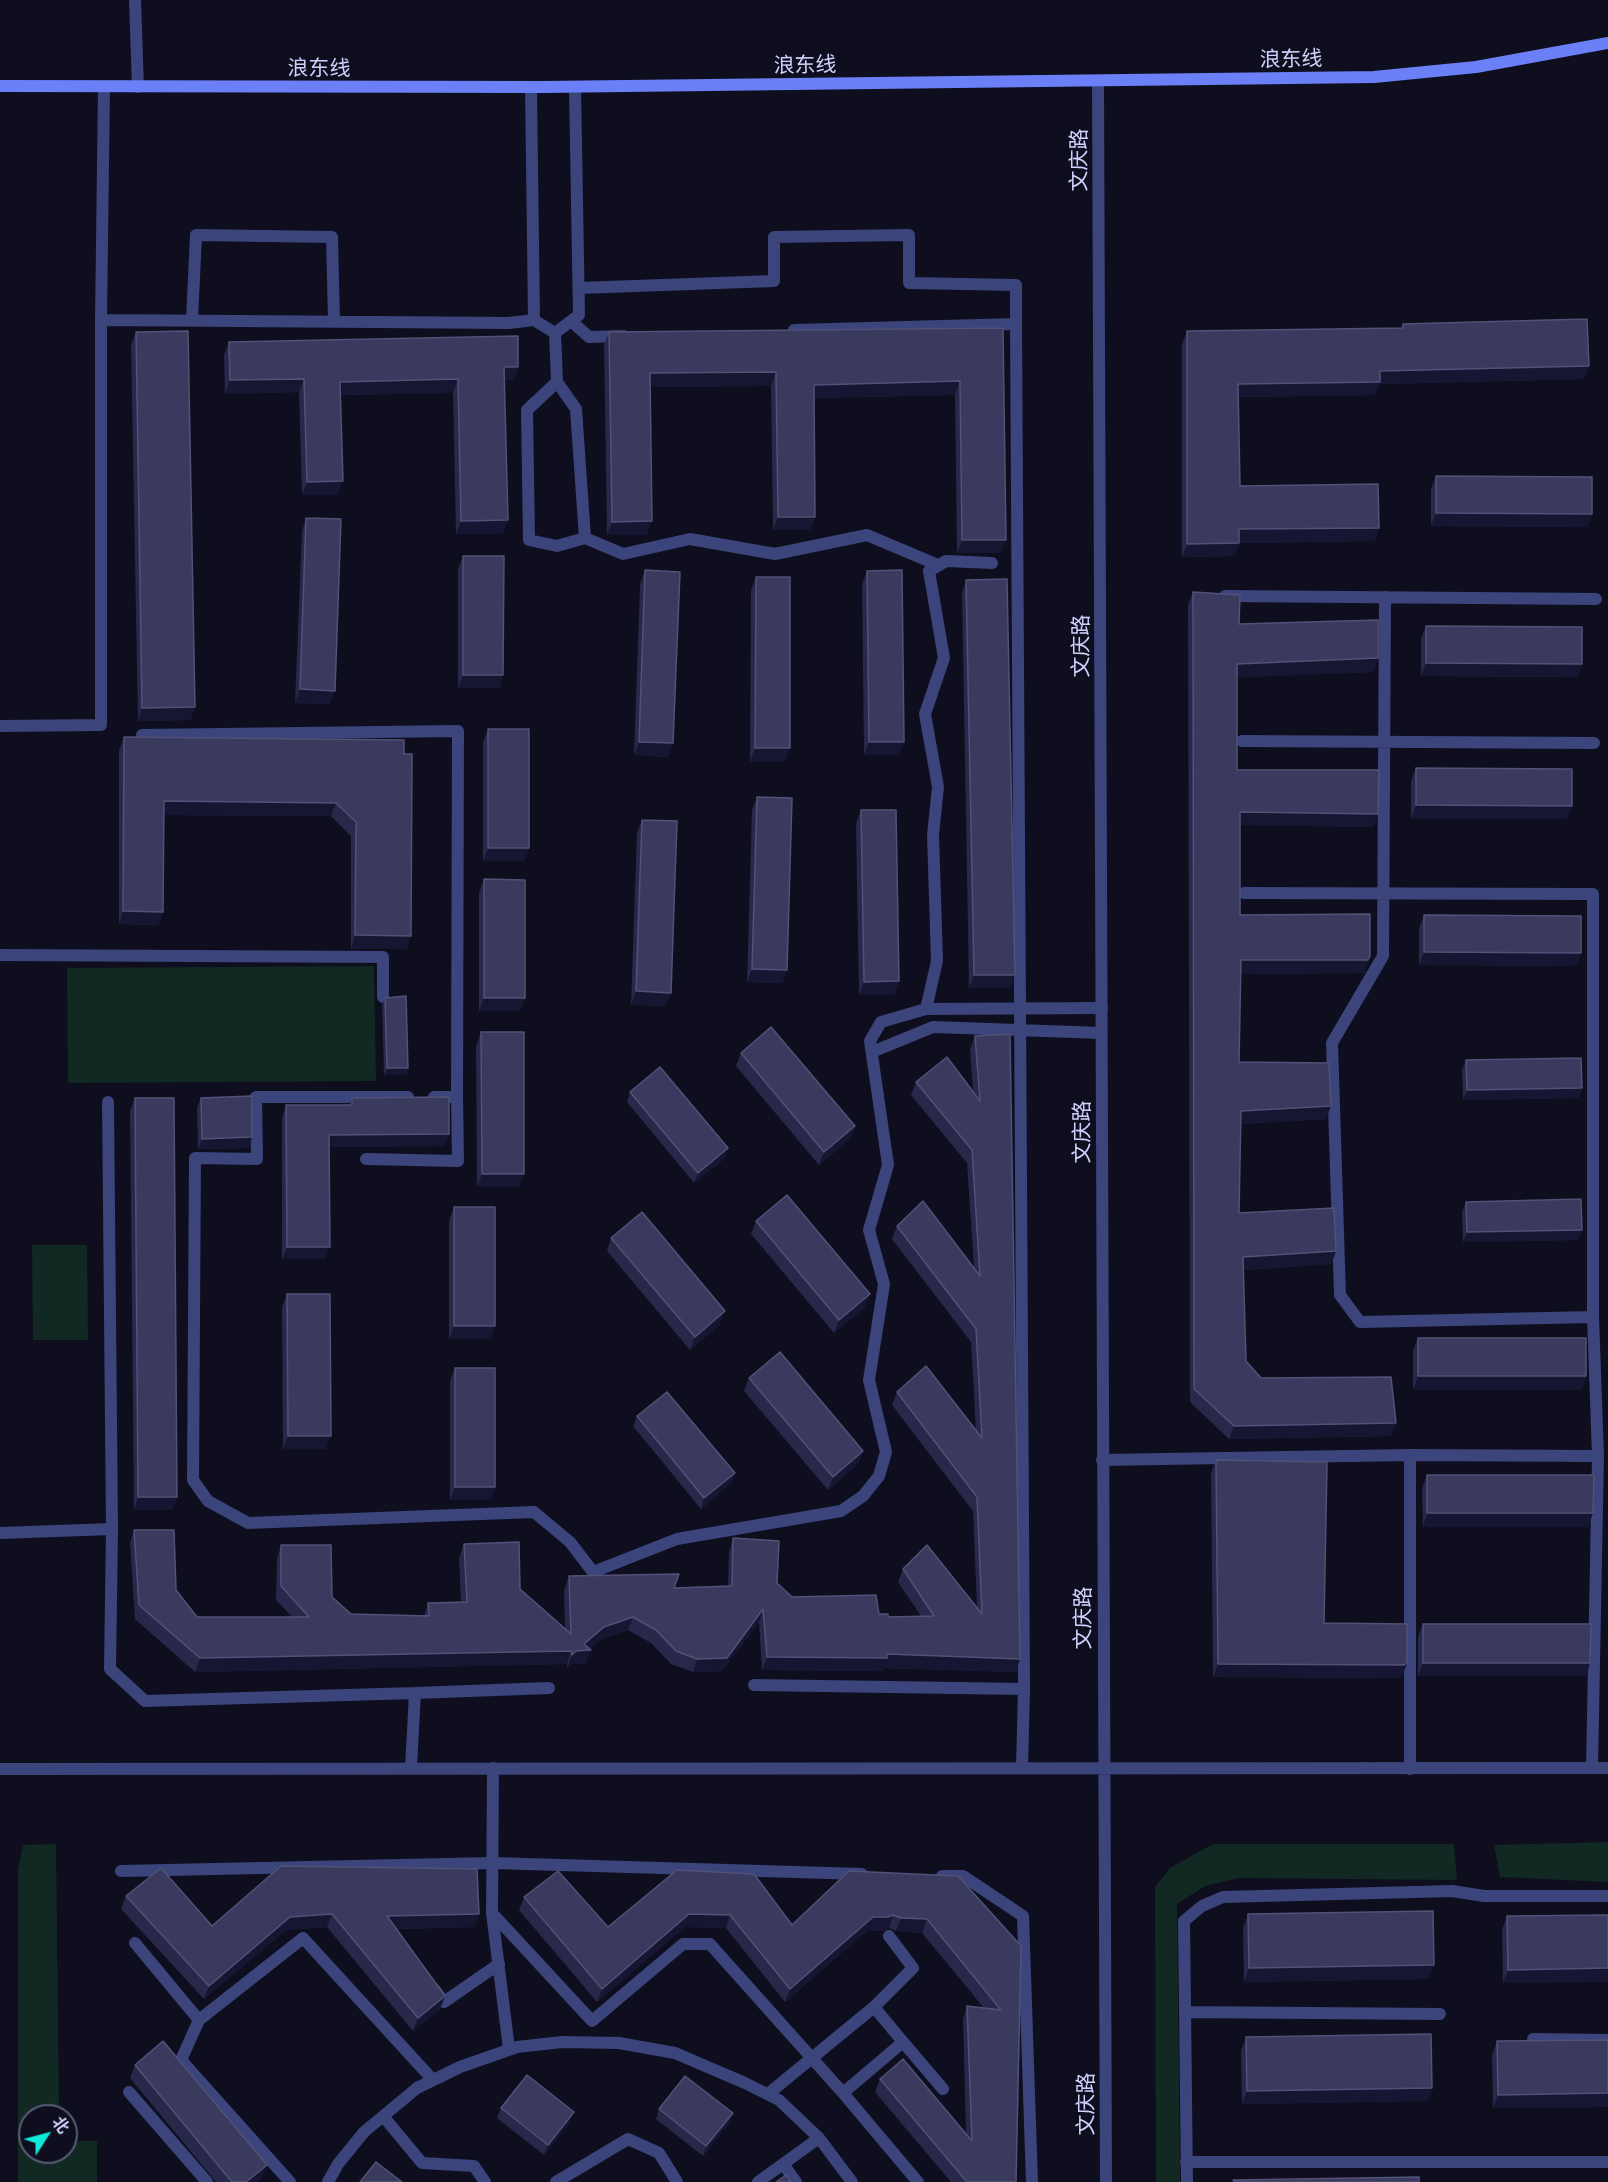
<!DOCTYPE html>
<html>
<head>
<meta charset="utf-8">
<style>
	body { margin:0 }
	#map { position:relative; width:1608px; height:2182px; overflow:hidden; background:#0e0e1f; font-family:Ubuntu,"Noto Sans SC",sans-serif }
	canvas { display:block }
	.north { position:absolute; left:18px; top:2104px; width:60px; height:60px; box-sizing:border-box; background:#0e0e1f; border:2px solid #5b5c77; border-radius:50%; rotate:54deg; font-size:16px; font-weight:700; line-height:24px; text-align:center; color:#ced1fc }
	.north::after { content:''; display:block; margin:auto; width:21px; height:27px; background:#0ee9d9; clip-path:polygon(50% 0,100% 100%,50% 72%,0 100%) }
</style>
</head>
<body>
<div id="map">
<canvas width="1608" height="2182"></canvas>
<div class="north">北</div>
</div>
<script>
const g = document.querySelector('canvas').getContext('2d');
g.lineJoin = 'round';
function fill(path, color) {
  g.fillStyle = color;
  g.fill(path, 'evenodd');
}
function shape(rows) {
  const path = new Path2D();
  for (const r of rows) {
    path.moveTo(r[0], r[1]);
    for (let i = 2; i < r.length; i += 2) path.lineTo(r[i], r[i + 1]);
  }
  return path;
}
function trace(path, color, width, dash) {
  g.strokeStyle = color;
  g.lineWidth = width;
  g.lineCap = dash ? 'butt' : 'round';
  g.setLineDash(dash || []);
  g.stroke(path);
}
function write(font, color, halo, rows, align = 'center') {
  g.font = font + ' Ubuntu,"Noto Sans SC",sans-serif';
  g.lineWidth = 4.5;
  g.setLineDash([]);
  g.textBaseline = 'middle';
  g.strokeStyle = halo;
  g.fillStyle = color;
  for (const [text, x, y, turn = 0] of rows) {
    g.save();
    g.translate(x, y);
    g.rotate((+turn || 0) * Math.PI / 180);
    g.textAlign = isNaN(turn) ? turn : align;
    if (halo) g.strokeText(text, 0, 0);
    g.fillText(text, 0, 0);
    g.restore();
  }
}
const green = shape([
	[374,966,376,1081,68,1083,67,968],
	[32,1245,87,1245,88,1340,33,1340],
	[1608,1842,1608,1882,1500,1877,1494,1845],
	[56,1844,59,2116,30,2116,30,2152,66,2152,66,2141,97,2141,97,2182,18,2182,18,1869,23,1845],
	[1213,1844,1454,1844,1457,1880,1239,1878,1205,1886,1177,1904,1180,2182,1156,2182,1155,1887,1170,1868]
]);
const minor = shape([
	[135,0,138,87],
	[531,87,534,320,555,333],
	[575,87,579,315,555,333,557,382,576,409,585,538,623,554,690,539,775,554,867,535,938,565],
	[579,288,774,281,774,237,909,235,909,283,1016,285,1016,324,794,330],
	[101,320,104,87],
	[192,320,196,235,332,237,334,321],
	[571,321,589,337,624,336],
	[1016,324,1024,1689,1022,1768],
	[557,382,527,410,529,540,557,546,585,538],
	[992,563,946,561,929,571,944,658,925,714,938,787,933,835,937,961,926,1009,1102,1008],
	[1225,596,1596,599],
	[1385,597,1383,956,1332,1043,1340,1295,1360,1322,1593,1317],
	[0,726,101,725,101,320,509,323,534,320],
	[142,735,458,731,457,1097,434,1097],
	[1242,741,1594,743],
	[1244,893,1593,894,1593,1317,1598,1456,1592,1768],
	[0,955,383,957,383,997],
	[872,1052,933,1027,1101,1033],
	[408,1097,256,1097,257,1159,195,1158,193,1480,208,1501,248,1523,534,1512,570,1542,593,1572,677,1539,841,1511,863,1496,879,1476,886,1452,869,1380,884,1284,869,1230,888,1165,870,1041,881,1022,926,1009],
	[366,1159,458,1161,457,1097],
	[1102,1460,1410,1455],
	[112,1529,110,1669,145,1701,415,1693,411,1768],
	[0,1533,112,1529,108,1102],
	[754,1685,1024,1689],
	[415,1693,549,1688],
	[493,1768,492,1913,592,2021,683,1944,710,1944,843,2093],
	[1410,1769,1410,1455,1598,1456],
	[121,1871,493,1863,862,1874],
	[942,1876,963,1876,1023,1916,1032,2182],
	[492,1913,509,2049],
	[889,1936,913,1968,874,2007,903,2042],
	[135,1943,199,2020,303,1938,433,2080],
	[434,1989,444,2002,499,1964],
	[1185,2012,1440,2014],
	[199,2020,181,2060,290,2182],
	[1533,2039,1608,2040],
	[129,2092,207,2182],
	[768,2094,874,2007],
	[383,2116,422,2163,474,2166,485,2182],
	[1186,2162,1608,2162],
	[783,2164,796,2182],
	[328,2182,338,2164,364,2132,417,2088,460,2067,517,2047,562,2042,619,2043,675,2053,745,2083,779,2100,819,2138,852,2182],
	[556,2182,628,2139,659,2153,677,2182],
	[758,2182,819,2138],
	[918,2182,843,2093,903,2042,943,2089],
	[1187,2182,1184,1921,1202,1906,1223,1897,1452,1891,1484,1896,1608,1896]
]);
const tertiary = shape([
	[1098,82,1106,2182],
	[0,1769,1608,1768]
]);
const secondary = shape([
	[0,86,543,87,1374,77,1476,67,1608,43]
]);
const wall = shape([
	[1403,324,1589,366,1584,379,1379,384,1375,395,1238,397,1240,486,1379,528,1374,541,1239,543,1234,556,1182,557,1182,344,1187,331,1401,328],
	[1003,328,1001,553,957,553,955,395,814,398,815,517,810,530,773,530,771,386,650,387,647,535,607,535,604,345,609,332],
	[136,332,191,720,138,721,131,345],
	[229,342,518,367,514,380,504,380,503,534,456,534,453,393,340,395,338,495,302,495,299,392,225,394,224,355],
	[1436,476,1592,514,1587,527,1431,526,1431,489],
	[306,518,330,704,295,703,302,531],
	[463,556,503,675,499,688,458,688,458,569],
	[645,570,673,743,668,757,634,755,640,584],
	[867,571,899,755,864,755,862,584],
	[756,577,785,762,750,762,751,590],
	[966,580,1015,975,1010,988,969,988,962,593],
	[1193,592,1239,624,1378,658,1373,672,1237,677,1237,770,1378,814,1373,827,1240,825,1240,915,1370,956,1364,973,1240,974,1239,1062,1326,1119,1240,1124,1239,1213,1336,1251,1331,1264,1243,1270,1246,1361,1261,1378,1396,1423,1391,1436,1229,1439,1190,1402,1188,605],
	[1426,626,1582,664,1578,677,1421,676,1421,639],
	[488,729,529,848,524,861,483,861,483,742],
	[124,737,404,740,407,949,351,949,351,836,331,816,163,815,163,912,158,925,119,924,119,751],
	[1416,768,1572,806,1567,819,1411,819,1411,781],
	[757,797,787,970,782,983,747,982,752,810],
	[861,810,899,981,894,995,859,995,856,824],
	[642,820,666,1006,631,1005,637,833],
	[484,879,525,998,520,1011,479,1011,479,893],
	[1424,915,1581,953,1576,966,1419,965,1419,928],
	[385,998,408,1068,406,1075,384,1075,382,1005],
	[481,1032,520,1187,477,1187,476,1046],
	[975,1036,1020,1659,1016,1672,884,1668,883,1671,762,1670,759,1622,722,1671,693,1672,671,1664,651,1643,628,1630,600,1640,589,1649,586,1664,571,1664,567,1668,567,1664,195,1672,135,1619,130,1543,134,1530,176,1590,197,1617,292,1617,276,1600,277,1558,281,1545,332,1597,351,1614,424,1616,428,1603,461,1602,459,1558,464,1544,520,1589,565,1629,564,1590,569,1576,674,1588,728,1586,729,1552,733,1538,777,1583,792,1597,879,1614,888,1617,921,1616,898,1582,903,1569,977,1607,973,1511,892,1405,897,1392,976,1431,971,1342,892,1239,897,1226,974,1267,967,1163,911,1095,916,1082,973,1092,970,1049],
	[741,1053,855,1126,850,1139,819,1165,736,1066],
	[1466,1060,1582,1088,1578,1098,1463,1100,1462,1070],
	[630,1092,728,1148,725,1158,694,1183,627,1102],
	[135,1098,177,1497,172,1510,134,1510,130,1111],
	[201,1098,249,1148,198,1149,197,1108],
	[352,1098,449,1134,445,1146,329,1147,325,1259,282,1259,282,1118,286,1105,349,1105],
	[1466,1202,1578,1240,1463,1242,1462,1212],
	[454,1207,495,1326,490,1339,449,1339,449,1221],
	[756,1221,865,1307,834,1333,751,1234],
	[611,1238,720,1324,690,1350,607,1251],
	[287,1294,326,1449,283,1449,282,1307],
	[1418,1338,1586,1376,1581,1390,1413,1390,1413,1351],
	[455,1368,495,1487,491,1500,450,1500,450,1381],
	[749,1378,863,1451,858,1464,828,1490,744,1391],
	[637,1416,735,1473,731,1483,701,1509,633,1426],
	[1216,1460,1324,1623,1407,1663,1402,1676,1399,1678,1213,1677,1211,1473],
	[1427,1475,1593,1513,1588,1527,1423,1527,1422,1488],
	[1423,1624,1590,1663,1586,1676,1418,1676,1418,1637],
	[281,1866,475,1927,397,1929,445,1996,440,2009,413,2031,327,1927,286,1930,204,1999,121,1909,126,1896,212,1926],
	[677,1870,792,1925,849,1871,1021,1946,1016,2182,951,2182,875,2092,880,2079,966,2134,963,2019,967,2006,984,2008,922,1933,896,1931,889,1928,883,1931,868,1930,785,2002,726,1928,685,1927,597,2002,519,1910,524,1897,608,1927],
	[1248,1914,1429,1979,1244,1982,1243,1928],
	[1608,1915,1503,1983,1502,1930,1507,1916],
	[1246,2037,1432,2088,1427,2101,1242,2104,1241,2051],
	[1608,2040,1608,2107,1493,2108,1492,2055,1497,2041],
	[135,2065,262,2178,257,2182,216,2182,130,2078],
	[501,2108,570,2122,544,2155,497,2118],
	[659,2109,729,2123,703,2156,656,2119]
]);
const shadedWall = shape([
	[1589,366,1584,379,1379,384,1375,395,1233,397,1238,384,1380,371],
	[504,367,518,367,514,380,499,381],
	[776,372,771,386,645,387,650,373],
	[304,379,299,392,225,394,230,380],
	[458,379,453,393,335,395,340,382],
	[960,381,955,395,809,398,814,385],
	[343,481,338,495,302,495,307,482],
	[1436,513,1592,514,1587,527,1431,526],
	[778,517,815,517,810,530,773,530],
	[508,520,503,534,456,534,461,521],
	[652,521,647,535,607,535,612,522],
	[1379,528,1374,541,1234,543,1239,529],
	[962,540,1006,540,1001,553,957,553],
	[1239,543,1234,556,1182,557,1187,544],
	[1378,658,1373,672,1232,678,1237,664],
	[1426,663,1582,664,1578,677,1421,676],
	[463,675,503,675,499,688,458,688],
	[300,689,335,691,330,704,295,703],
	[195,707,191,720,138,721,142,708],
	[639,742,673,743,668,757,634,755],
	[869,742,904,742,899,755,864,755],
	[755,748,790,748,785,762,750,762],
	[164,801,336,803,331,816,159,815],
	[1416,805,1572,806,1567,819,1411,819],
	[1240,812,1378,814,1373,827,1235,825],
	[488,848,529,848,524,861,483,861],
	[123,911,163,912,158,925,119,924],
	[355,935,411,936,407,949,351,949],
	[1424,952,1581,953,1576,966,1419,965],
	[1370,956,1364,973,1236,974,1241,960],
	[752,969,787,970,782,983,747,982],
	[974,975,1015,975,1010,988,969,988],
	[899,981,894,995,859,995,864,982],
	[636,991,671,993,666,1006,631,1005],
	[484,998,525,998,520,1011,479,1011],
	[387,1068,408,1068,406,1075,384,1075],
	[1582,1088,1578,1098,1463,1100,1467,1090],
	[1331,1106,1326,1119,1236,1124,1241,1111],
	[855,1126,850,1139,819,1165,824,1152],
	[449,1134,445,1146,325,1147,329,1135],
	[252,1137,249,1148,198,1149,202,1139],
	[728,1148,725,1158,694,1183,698,1173],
	[482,1174,524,1174,520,1187,477,1187],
	[1582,1230,1578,1240,1463,1242,1467,1232],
	[287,1247,330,1247,325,1259,282,1259],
	[1336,1251,1331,1264,1238,1270,1243,1257],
	[870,1294,865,1307,834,1333,839,1320],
	[725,1311,720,1324,690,1350,695,1337],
	[454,1326,495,1326,490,1339,449,1339],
	[1418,1376,1586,1376,1581,1390,1413,1390],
	[1396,1423,1391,1436,1229,1439,1234,1426],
	[288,1436,331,1436,326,1449,283,1449],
	[863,1451,858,1464,828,1490,833,1477],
	[735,1473,731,1483,701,1509,704,1498],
	[455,1487,495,1487,491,1500,450,1500],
	[138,1497,177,1497,172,1510,134,1510],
	[1427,1513,1593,1513,1588,1527,1423,1527],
	[763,1609,759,1622,722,1671,693,1672,697,1659],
	[633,1617,628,1630,600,1640,587,1650,591,1650,586,1664,571,1664,567,1668,572,1655,604,1627],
	[571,1651,567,1664,195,1672,200,1658],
	[887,1654,1020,1659,1016,1672,884,1668,883,1671,762,1670,767,1657],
	[1407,1663,1402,1676,1399,1678,1213,1677,1218,1664],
	[1423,1663,1590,1663,1586,1676,1418,1676],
	[332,1914,327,1927,286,1930,204,1999,209,1986,290,1917],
	[479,1914,475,1927,382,1929,387,1916],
	[689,1914,730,1915,726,1928,685,1927,597,2002,602,1989],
	[893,1915,889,1928,883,1931,868,1930,785,2002,790,1989,873,1917],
	[901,1918,927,1919,922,1933,896,1931],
	[1434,1965,1429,1979,1244,1982,1249,1968],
	[1608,1968,1608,1982,1503,1983,1508,1970],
	[445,1996,440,2009,413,2031,418,2018],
	[1432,2088,1427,2101,1242,2104,1247,2091],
	[1608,2093,1608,2107,1493,2108,1498,2095],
	[574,2112,570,2122,544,2155,548,2145],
	[733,2113,729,2123,703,2156,706,2146],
	[267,2165,262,2178,257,2182,246,2182]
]);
const building = shape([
	[1587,319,1589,366,1380,371,1380,382,1238,384,1240,486,1378,484,1379,528,1239,529,1239,543,1187,544,1187,331,1403,328,1403,324,1587,319],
	[1003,328,1006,540,962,540,960,381,814,385,815,517,778,517,776,372,650,373,652,521,612,522,609,332,1003,328],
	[188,331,195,707,142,708,136,332,188,331],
	[518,336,518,367,504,367,508,520,461,521,458,379,340,382,343,481,307,482,304,379,230,380,229,342,518,336],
	[1436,476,1592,477,1592,514,1436,513,1436,476],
	[306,518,341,519,335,691,300,689,306,518],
	[463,556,504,556,503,675,463,675,463,556],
	[645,570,680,572,673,743,639,742,645,570],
	[902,570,904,742,869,742,867,571,902,570],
	[756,577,790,577,790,748,755,748,756,577],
	[1007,579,1015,975,974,975,966,580,1007,579],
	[1193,592,1240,595,1239,624,1378,620,1378,658,1237,664,1237,770,1379,770,1378,814,1240,812,1240,915,1370,914,1370,956,1368,960,1241,960,1239,1062,1329,1063,1331,1106,1241,1111,1239,1213,1334,1208,1336,1251,1243,1257,1246,1361,1261,1378,1391,1377,1396,1423,1234,1426,1194,1389,1193,592],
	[1426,626,1582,627,1582,664,1426,663,1426,626],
	[488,729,529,729,529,848,488,848,488,729],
	[124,737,404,740,404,754,412,754,411,936,355,935,356,822,336,803,164,801,163,912,123,911,124,737],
	[1416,768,1572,769,1572,806,1416,805,1416,768],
	[757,797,792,798,787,970,752,969,757,797],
	[861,810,896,810,899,981,864,982,861,810],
	[642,820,677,821,671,993,636,991,642,820],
	[484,879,525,880,525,998,484,998,484,879],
	[1424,915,1581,916,1581,953,1424,952,1424,915],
	[406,996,408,1068,387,1068,385,998,406,996],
	[771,1027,855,1126,824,1152,741,1053,771,1027],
	[481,1032,524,1032,524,1174,482,1174,481,1032],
	[1010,1034,1020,1659,887,1654,887,1658,767,1657,763,1609,727,1658,697,1659,676,1651,656,1630,633,1617,604,1627,584,1644,591,1650,576,1651,572,1655,571,1651,200,1658,139,1605,134,1530,174,1530,176,1590,197,1617,309,1617,281,1586,281,1545,331,1545,332,1597,351,1614,429,1616,428,1603,467,1602,464,1544,519,1542,520,1589,571,1634,569,1576,679,1574,674,1588,732,1586,733,1538,779,1541,777,1583,792,1597,876,1595,879,1614,888,1614,888,1617,934,1616,903,1569,927,1545,982,1614,977,1497,897,1392,926,1366,982,1438,976,1329,897,1226,923,1201,980,1276,972,1150,916,1082,947,1057,980,1101,975,1036,1010,1034],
	[1581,1058,1582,1088,1467,1090,1466,1060,1581,1058],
	[660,1067,728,1148,698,1173,630,1092,660,1067],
	[252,1096,252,1137,202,1139,201,1098,252,1096],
	[449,1097,449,1134,329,1135,330,1247,287,1247,286,1105,352,1105,352,1098,449,1097],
	[135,1098,174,1098,177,1497,138,1497,135,1098],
	[787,1195,870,1294,839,1320,756,1221,787,1195],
	[1581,1199,1582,1230,1467,1232,1466,1202,1581,1199],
	[454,1207,495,1207,495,1326,454,1326,454,1207],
	[642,1212,725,1311,695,1337,611,1238,642,1212],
	[287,1294,330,1294,331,1436,288,1436,287,1294],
	[1418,1338,1586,1338,1586,1376,1418,1376,1418,1338],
	[780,1352,863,1451,833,1477,749,1378,780,1352],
	[455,1368,495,1368,495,1487,455,1487,455,1368],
	[667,1392,735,1473,704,1498,637,1416,667,1392],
	[1216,1460,1327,1462,1324,1623,1407,1624,1407,1663,1404,1665,1218,1664,1216,1460],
	[1427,1475,1594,1475,1593,1513,1427,1513,1427,1475],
	[1423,1624,1591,1624,1590,1663,1423,1663,1423,1624],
	[281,1866,477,1869,479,1914,387,1916,445,1996,418,2018,332,1914,290,1917,209,1986,126,1896,161,1868,212,1926,281,1866],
	[677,1870,754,1874,792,1925,849,1871,958,1876,1021,1946,1016,2182,967,2182,880,2079,903,2059,972,2141,967,2006,1001,2010,927,1919,901,1918,893,1915,888,1917,873,1917,790,1989,730,1915,689,1914,602,1989,524,1897,558,1871,608,1927,677,1870],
	[1433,1911,1434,1965,1249,1968,1248,1914,1433,1911],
	[1608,1915,1608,1968,1508,1970,1507,1916,1608,1915],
	[1431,2034,1432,2088,1247,2091,1246,2037,1431,2034],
	[1608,2040,1608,2093,1498,2095,1497,2041,1608,2040],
	[163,2041,267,2165,246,2182,232,2182,135,2065,163,2041],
	[527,2075,574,2112,548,2145,501,2108,527,2075],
	[685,2076,733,2113,706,2146,659,2109,685,2076],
	[376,2162,402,2182,360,2182,376,2162],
	[786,2175,791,2182,776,2182,786,2175],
	[1419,2177,1419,2182,1234,2182,1233,2180,1419,2177]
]);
const streetNames = [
	["浪东线",1291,59,-1],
	["浪东线",805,65,-1],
	["浪东线",319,68],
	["文庆路",1079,160,-90],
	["文庆路",1081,646,-90],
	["文庆路",1082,1132,-90],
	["文庆路",1083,1618,-90],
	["文庆路",1086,2104,-90]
];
fill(green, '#112823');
trace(minor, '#3b447b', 12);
trace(tertiary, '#3b447b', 12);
trace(secondary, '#6b7ff6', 12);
fill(wall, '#28284b');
fill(shadedWall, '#161632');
fill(building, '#3a3a5e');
trace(building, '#515277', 1.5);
write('21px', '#ced1fc', '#0e0e1f', streetNames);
</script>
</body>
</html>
